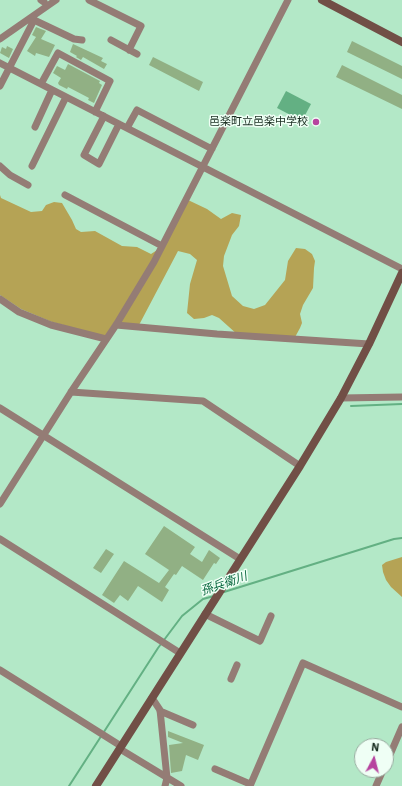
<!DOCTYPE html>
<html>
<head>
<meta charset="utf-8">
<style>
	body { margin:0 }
	#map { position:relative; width:402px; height:786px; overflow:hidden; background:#b3e8c7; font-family:"IBM Plex Sans",sans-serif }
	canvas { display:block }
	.north { position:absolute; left:354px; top:738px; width:40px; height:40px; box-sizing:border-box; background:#effff5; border:1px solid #99aba0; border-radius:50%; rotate:7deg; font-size:11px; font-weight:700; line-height:16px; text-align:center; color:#192e21 }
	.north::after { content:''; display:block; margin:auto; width:14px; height:18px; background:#b7449f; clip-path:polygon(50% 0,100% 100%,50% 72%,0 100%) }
</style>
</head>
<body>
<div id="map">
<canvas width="402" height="786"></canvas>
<div class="north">N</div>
</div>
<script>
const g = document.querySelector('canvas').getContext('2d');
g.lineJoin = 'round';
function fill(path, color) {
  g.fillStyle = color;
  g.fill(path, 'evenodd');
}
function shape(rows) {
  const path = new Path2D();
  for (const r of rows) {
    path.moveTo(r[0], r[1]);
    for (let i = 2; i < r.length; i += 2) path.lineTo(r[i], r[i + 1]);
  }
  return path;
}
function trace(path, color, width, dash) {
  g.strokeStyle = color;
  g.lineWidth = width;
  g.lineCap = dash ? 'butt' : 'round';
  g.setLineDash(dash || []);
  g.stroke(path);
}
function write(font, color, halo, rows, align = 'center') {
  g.font = font + ' "IBM Plex Sans","Noto Sans JP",sans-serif';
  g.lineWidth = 3;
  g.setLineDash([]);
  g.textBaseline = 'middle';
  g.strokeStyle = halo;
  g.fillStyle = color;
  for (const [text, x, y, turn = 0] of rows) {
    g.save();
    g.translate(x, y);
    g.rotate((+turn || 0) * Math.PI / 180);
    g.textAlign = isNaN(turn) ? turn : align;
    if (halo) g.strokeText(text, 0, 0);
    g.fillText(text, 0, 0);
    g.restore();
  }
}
const forest = shape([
	[0,195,1,198,31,212,42,211,46,205,54,202,62,203,72,220,76,229,81,232,95,231,122,246,137,247,151,254,165,245,188,200,207,209,221,219,232,213,241,215,239,226,232,235,224,256,223,266,232,296,243,306,254,309,265,305,285,280,288,261,296,248,305,249,312,254,315,261,314,268,313,288,303,305,300,314,302,323,300,328,294,339,238,335,219,318,212,315,204,318,194,319,187,313,190,284,197,260,190,254,178,251,139,325,114,323,106,335,100,335,52,322,21,309,0,295],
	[402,557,402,597,391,587,386,580,383,572,382,565,386,562]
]);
const water = shape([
	[286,91,311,104,302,121,277,108]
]);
const stream = shape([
	[351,406,402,404],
	[224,592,394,539,402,538],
	[69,786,158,648,182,616,203,599,214,596]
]);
const building = shape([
	[36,27,46,31,41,39,55,45,49,57,36,53,35,56,27,51,36,37,32,35],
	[352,41,402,66,402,79,347,52],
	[73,44,103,58,101,61,107,64,104,69,83,57,81,60,76,57,77,56,70,52],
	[7,46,13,49,9,58,0,53,2,47,6,49],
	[153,57,203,82,199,91,149,65],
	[68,64,100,81,99,83,102,85,94,103,88,100,89,98,68,87,67,89,59,85,58,83,61,78,53,73,57,66,65,70],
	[342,65,402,95,402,109,336,77],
	[164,526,195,547,190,554,202,562,209,550,220,558,216,564,214,563,203,580,182,566,176,575,174,574,165,587,169,590,162,602,138,586,128,601,120,595,114,603,102,595,124,561,159,583,169,570,145,554],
	[106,549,114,554,101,573,93,568],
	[168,731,204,745,198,760,186,755,182,771,171,773,169,745,183,743,168,737]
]);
const street = shape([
	[41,0,44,2],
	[89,0,141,26,129,50],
	[34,20,74,39,82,40],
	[0,39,56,0],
	[111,40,137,54],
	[0,63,402,269],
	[41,84,58,53,110,81,95,112],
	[0,86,34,20,32,17],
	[104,116,84,155,99,164,119,124],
	[35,127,52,90],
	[127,128,137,110,212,149],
	[0,166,10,175,28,185],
	[32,166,66,97],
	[65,195,162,246],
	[0,299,19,312,51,325,106,339],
	[116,325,217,334,369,344],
	[71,392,203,401,300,466],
	[341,398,402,397],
	[0,408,240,559],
	[0,504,71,392,116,325,154,262,288,0],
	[0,539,180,653],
	[205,614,260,641,271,616],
	[0,670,121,746],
	[231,679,237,665],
	[152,698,160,710,167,778,165,786],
	[160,711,193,725],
	[120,749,181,786],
	[386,764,402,727],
	[215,769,250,784],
	[250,786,303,663,402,707],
	[376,786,383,770]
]);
const secondary = shape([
	[322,0,402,42],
	[96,786,300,466,341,398,369,344,402,273]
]);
const markers = [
	[316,122,4,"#b7449f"]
];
const poiNames = [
	["邑楽町立邑楽中学校",308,122]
];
const waterNames = [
	["孫兵衛川",224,584,-19]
];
fill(forest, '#b5a355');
fill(water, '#63b083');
trace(stream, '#63b083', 2);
fill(building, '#91b084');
trace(street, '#947c75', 7);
trace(secondary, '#714f46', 8);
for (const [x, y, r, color] of markers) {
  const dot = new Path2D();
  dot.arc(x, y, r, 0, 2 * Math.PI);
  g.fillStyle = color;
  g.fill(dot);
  trace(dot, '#effff5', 1.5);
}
write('11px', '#192e21', '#effff5', poiNames, 'right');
write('italic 12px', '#07673d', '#effff5', waterNames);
</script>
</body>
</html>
